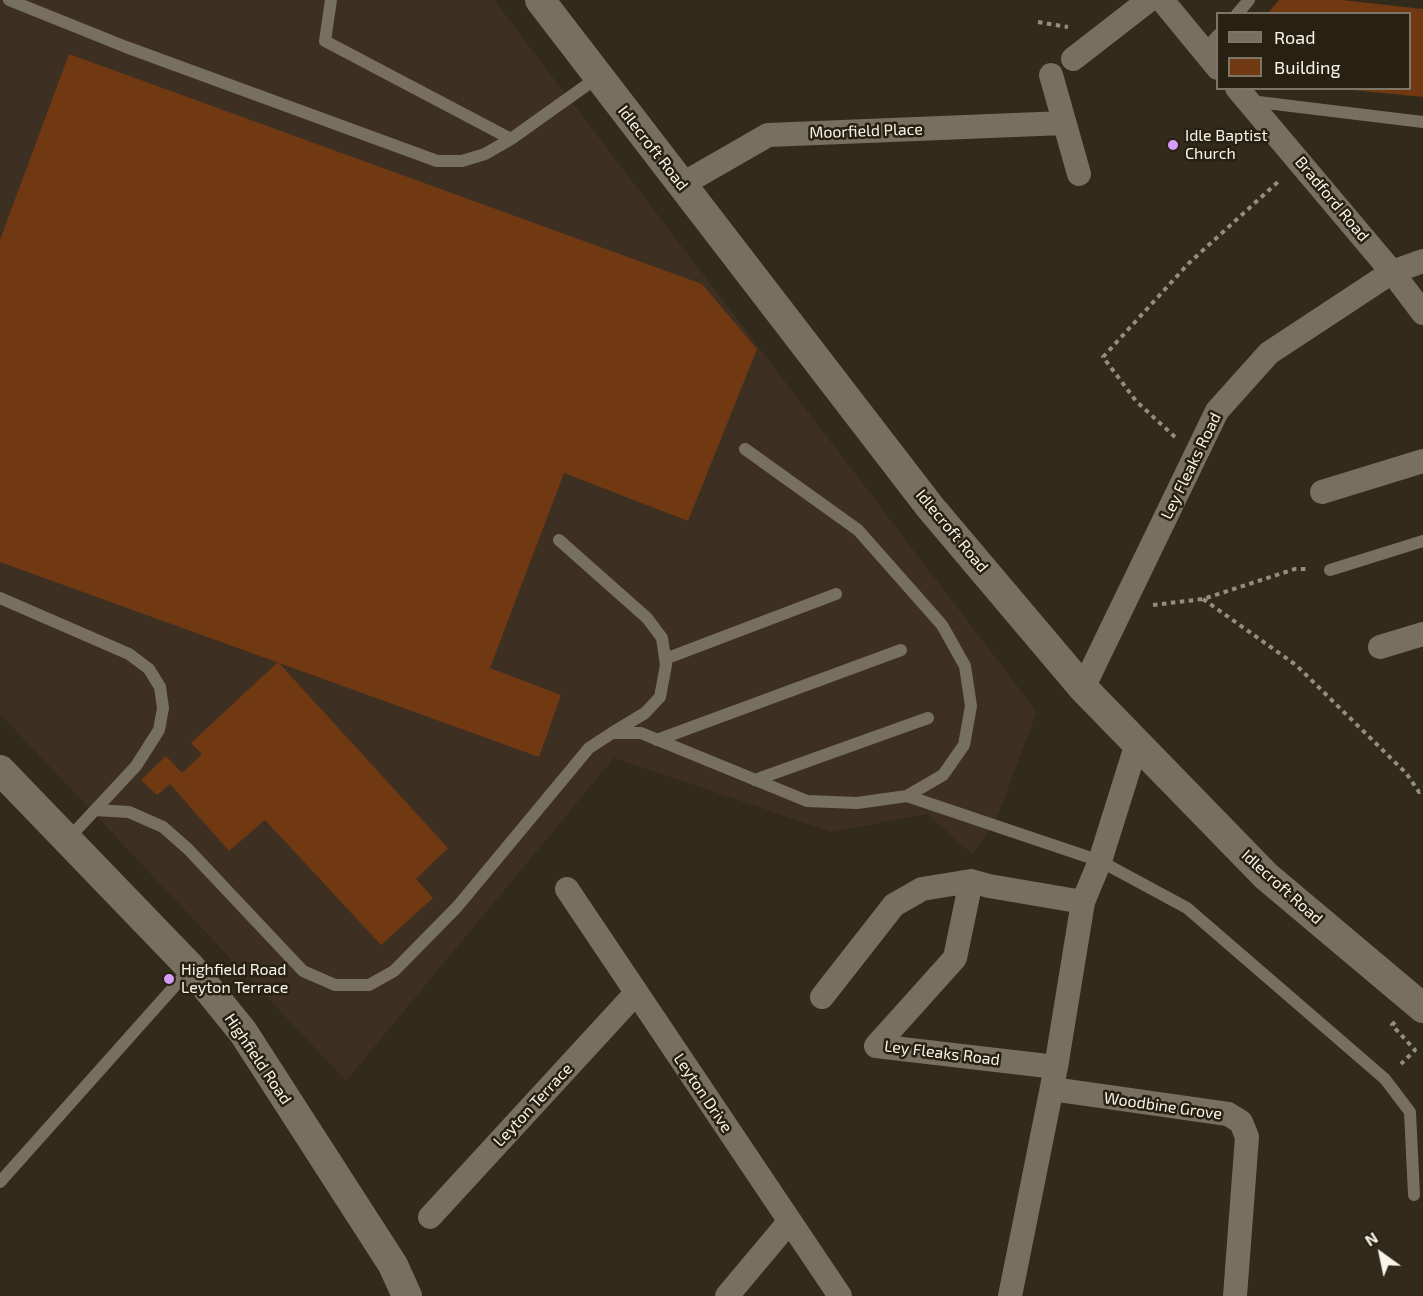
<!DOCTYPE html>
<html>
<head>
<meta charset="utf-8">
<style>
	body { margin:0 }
	#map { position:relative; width:1423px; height:1296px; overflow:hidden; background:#322a1a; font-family:"Exo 2",sans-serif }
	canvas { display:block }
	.legend { position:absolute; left:1216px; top:12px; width:195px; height:78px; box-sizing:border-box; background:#282111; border:2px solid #7c7568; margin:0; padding:8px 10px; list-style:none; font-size:18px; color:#f9f4ea }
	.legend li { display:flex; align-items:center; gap:12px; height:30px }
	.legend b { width:30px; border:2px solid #7c7568 }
	.north { position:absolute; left:1351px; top:1224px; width:60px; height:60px; -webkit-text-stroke:4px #282111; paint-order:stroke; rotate:327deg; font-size:16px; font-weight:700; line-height:24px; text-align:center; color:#f9f4ea }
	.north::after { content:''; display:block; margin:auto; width:21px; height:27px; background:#f9f4ea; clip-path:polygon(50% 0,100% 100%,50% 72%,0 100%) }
</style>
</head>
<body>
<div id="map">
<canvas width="1423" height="1296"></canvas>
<ul class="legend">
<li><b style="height:8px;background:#78705e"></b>Road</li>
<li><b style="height:16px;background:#703912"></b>Building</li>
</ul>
<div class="north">N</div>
</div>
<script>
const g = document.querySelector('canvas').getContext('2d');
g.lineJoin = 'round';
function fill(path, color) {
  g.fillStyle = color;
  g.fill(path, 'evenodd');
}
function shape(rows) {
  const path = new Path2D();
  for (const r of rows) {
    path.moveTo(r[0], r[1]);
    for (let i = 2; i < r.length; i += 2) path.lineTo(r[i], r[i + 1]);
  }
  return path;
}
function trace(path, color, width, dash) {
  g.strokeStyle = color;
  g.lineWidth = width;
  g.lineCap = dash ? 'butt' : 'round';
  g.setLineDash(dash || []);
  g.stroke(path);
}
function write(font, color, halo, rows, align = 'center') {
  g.font = font + ' "Exo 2",sans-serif';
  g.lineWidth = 5;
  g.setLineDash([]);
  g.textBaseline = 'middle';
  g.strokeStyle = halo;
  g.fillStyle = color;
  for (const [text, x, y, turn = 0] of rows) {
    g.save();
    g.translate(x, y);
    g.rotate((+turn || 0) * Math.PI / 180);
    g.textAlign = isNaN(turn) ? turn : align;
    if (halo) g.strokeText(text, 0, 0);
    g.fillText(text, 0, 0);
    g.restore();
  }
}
const industrial = shape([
	[0,0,494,0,1037,712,994,825,972,854,927,814,832,832,614,758,346,1081,0,714]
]);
const building = shape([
	[1279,0,1342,0,1423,9,1423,97,1353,90,1353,88,1410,88,1410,14,1267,14],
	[69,54,702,284,757,349,688,521,564,473,490,668,561,695,539,757,0,562,0,240],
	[278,662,448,848,416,879,433,898,381,945,265,820,229,851,170,784,157,795,141,780,166,756,182,773,202,754,191,743]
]);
const path = shape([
	[1038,22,1068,27],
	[1175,437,1136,401,1103,357,1189,263,1280,180],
	[1203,599,1296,665,1406,773,1419,792,1423,791],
	[1153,605,1203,599,1295,569,1309,569],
	[1395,1022,1392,1025,1415,1050,1401,1064]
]);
const service = shape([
	[9,0,126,47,437,161,462,161,485,154,511,139,598,77],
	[331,0,325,41,511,139],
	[1237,14,1249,0],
	[1203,52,1218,35],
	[1250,101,1423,122],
	[559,540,647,618,662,638,666,665,660,697,645,713,612,733],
	[1330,570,1423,541],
	[0,598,129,654,149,669,160,687,163,708,159,730,136,766,68,839],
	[665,659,836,594],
	[657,740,901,650],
	[755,780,928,718],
	[907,796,1100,861,1187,908,1385,1079,1410,1112,1414,1195],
	[95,810,129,812,163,827,188,849,303,971,335,985,369,985,394,971,457,907,589,748,612,733,641,733,807,801,857,803,907,796,943,775,964,745,971,706,965,666,942,625,858,530,745,449],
	[0,1182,190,969]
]);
const minor = shape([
	[1162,0,1218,68],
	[1073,59,1149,0],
	[1051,75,1079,174],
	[1237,88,1392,272,1423,313],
	[681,185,768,135,1064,123],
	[1322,492,1423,461],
	[1380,647,1423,634],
	[1083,688,1217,411,1269,353,1392,272,1423,261],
	[567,889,840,1296],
	[822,997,894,905,922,889,971,881],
	[1056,1067,876,1046,955,958,971,881,989,886,1083,902],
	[1052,1089,1228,1114,1241,1122,1247,1137,1235,1296],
	[430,1217,636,993],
	[727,1296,789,1222],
	[1010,1296,1056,1067,1083,902,1100,861,1137,743]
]);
const tertiary = shape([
	[540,0,930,507,1083,688,1266,876,1423,1008],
	[0,770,191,968,243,1032,393,1265,407,1296]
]);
const markers = [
	[1173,145,6,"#d59cfb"],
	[169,979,6,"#d59cfb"]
];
const streetNames = [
	["Moorfield Place",866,131,-2],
	["Idlecroft Road",653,148,52],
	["Bradford Road",1332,199,50],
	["Ley Fleaks Road",1191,466,-64],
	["Idlecroft Road",952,531,50],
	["Idlecroft Road",1282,887,42],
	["Ley Fleaks Road",942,1053,7],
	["Highfield Road",258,1059,56],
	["Leyton Drive",703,1093,56],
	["Leyton Terrace",533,1105,-47],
	["Woodbine Grove",1163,1106,8]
];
const poiNames = [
	["Idle Baptist",1185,136],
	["Church",1185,154],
	["Highfield Road",181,970],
	["Leyton Terrace",181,988]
];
fill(industrial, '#3e2f23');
fill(building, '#703912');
trace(path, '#948e81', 4, [4.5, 4.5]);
trace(service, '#78705e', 12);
trace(minor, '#78705e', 24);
trace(tertiary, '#78705e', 30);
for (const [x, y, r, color] of markers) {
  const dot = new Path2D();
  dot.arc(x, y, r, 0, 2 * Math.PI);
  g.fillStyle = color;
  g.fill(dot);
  trace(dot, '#282111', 2);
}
write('16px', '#f9f4ea', '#282111', streetNames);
write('16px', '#f9f4ea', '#282111', poiNames, 'left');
</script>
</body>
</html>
